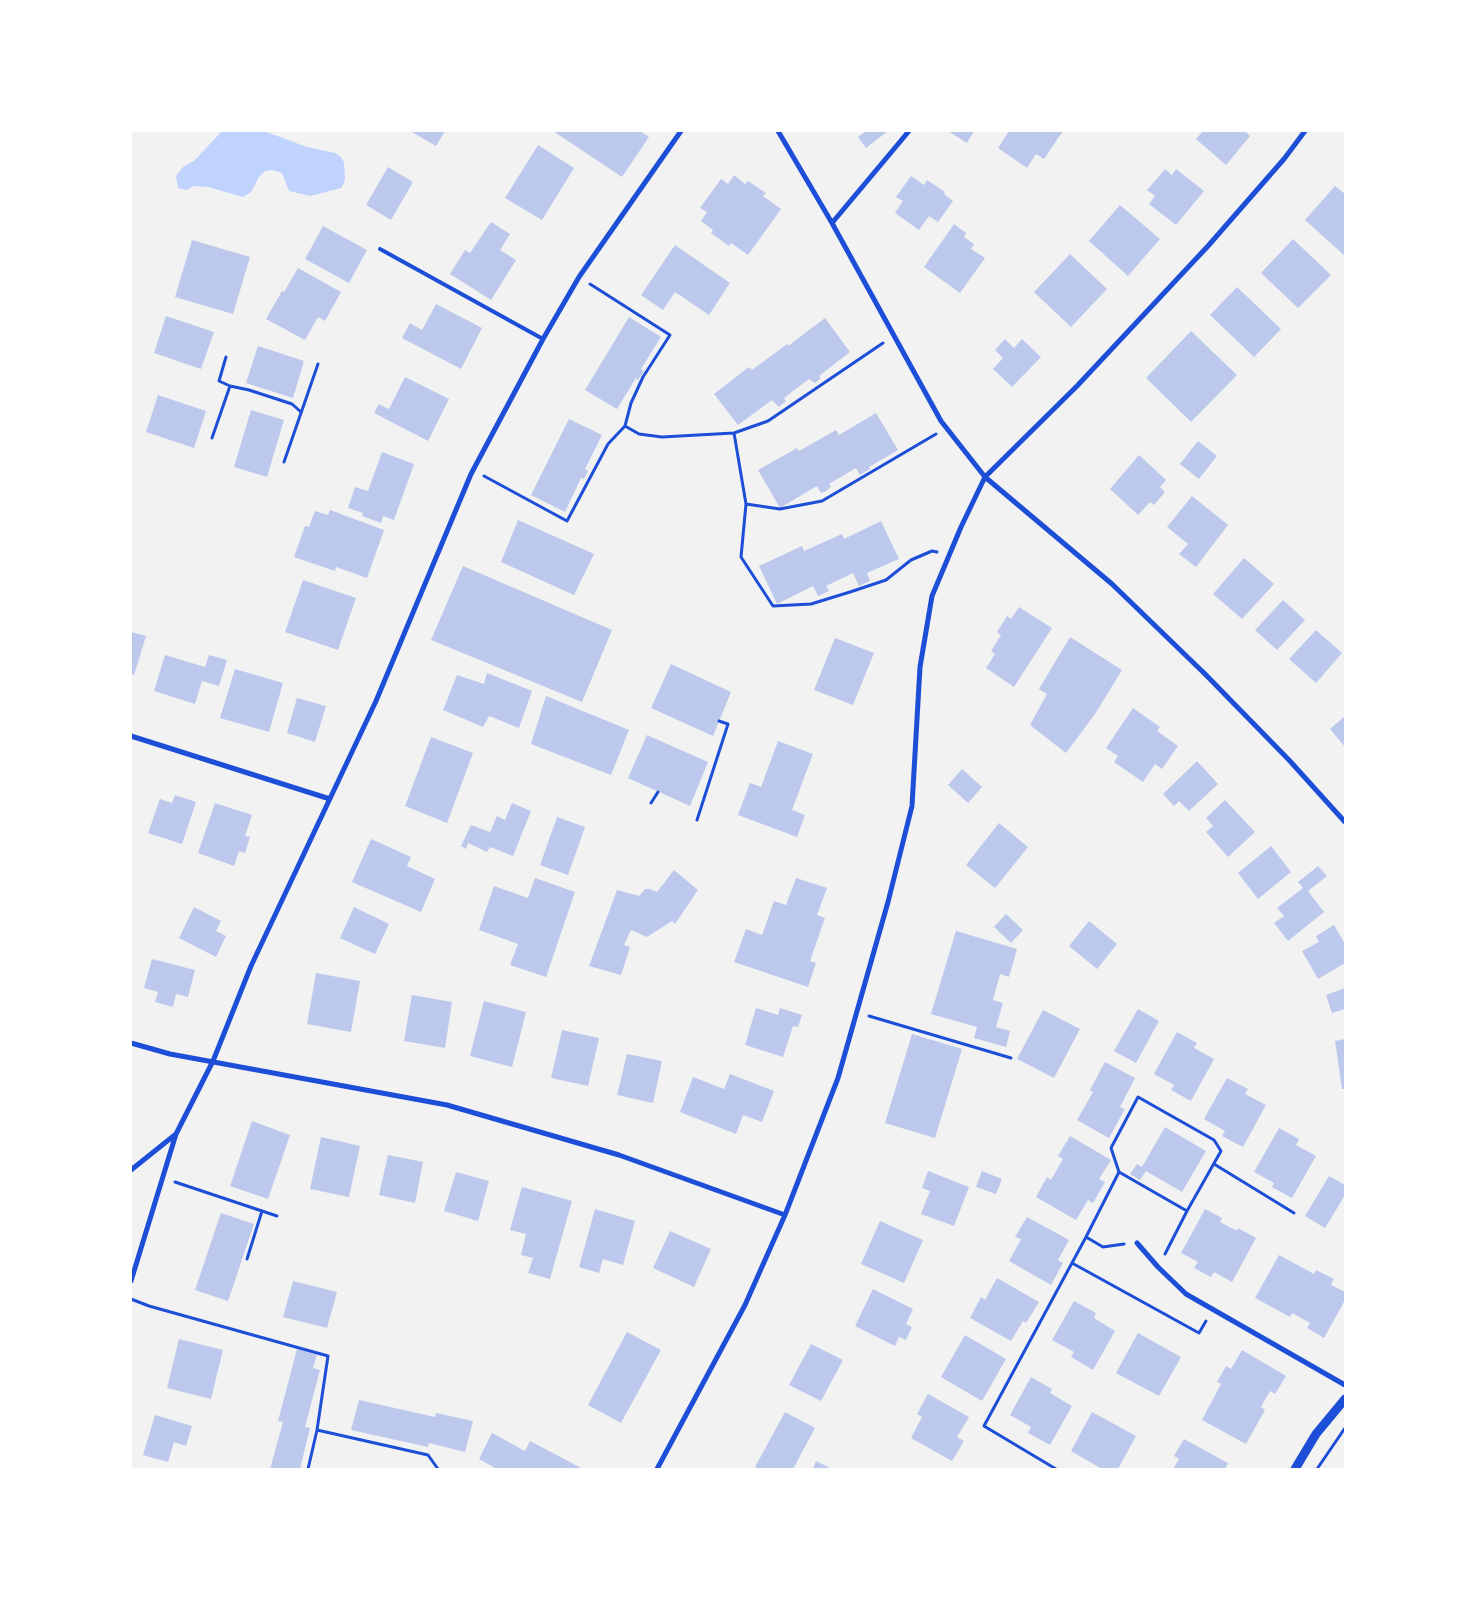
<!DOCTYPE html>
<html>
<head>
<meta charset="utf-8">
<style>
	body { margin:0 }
	#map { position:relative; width:1476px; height:1600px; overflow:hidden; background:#f2f2f2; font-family:"Source Sans 3",sans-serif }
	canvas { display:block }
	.frame { position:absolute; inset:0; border:132px solid #fff; pointer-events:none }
</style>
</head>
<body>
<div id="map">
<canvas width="1476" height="1600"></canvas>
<div class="frame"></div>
</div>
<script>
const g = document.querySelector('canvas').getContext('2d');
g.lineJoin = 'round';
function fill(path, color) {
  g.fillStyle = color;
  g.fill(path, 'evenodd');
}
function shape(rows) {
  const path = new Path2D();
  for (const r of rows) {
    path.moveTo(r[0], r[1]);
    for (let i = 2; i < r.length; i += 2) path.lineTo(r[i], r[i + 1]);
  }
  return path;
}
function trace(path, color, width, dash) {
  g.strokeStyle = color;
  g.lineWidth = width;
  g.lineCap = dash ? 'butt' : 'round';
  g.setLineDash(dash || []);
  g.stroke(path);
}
const water = shape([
	[222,131,264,131,307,147,335,153,340,156,344,162,345,178,343,185,341,188,310,196,289,191,282,173,272,170,265,171,259,177,251,192,243,197,208,187,194,186,186,190,178,188,176,176,183,167,194,161]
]);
const building = shape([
	[410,131,445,131,436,146],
	[553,131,640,131,649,137,622,177],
	[866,131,888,131,866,148,858,137],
	[948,131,974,131,967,143],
	[1009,131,1063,131,1044,159,1036,154,1027,168,998,148],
	[1203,131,1245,131,1250,136,1226,165,1196,139],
	[538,145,574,168,542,220,505,198],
	[388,167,413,182,391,220,366,205],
	[1165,169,1172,175,1176,169,1204,191,1176,225,1149,204,1155,196,1147,190],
	[734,175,745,184,748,181,766,193,763,196,781,209,748,255,731,243,729,246,711,233,713,230,701,221,707,212,700,208,721,179,728,184],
	[911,176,924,185,927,180,945,192,944,194,953,201,938,222,929,216,919,230,895,213,903,201,896,197],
	[1335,186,1345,194,1345,256,1305,220],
	[1120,205,1160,239,1128,276,1089,241],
	[491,222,510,234,500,250,516,260,491,300,450,274,465,250,470,253],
	[954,224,966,233,964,237,974,244,971,249,985,258,960,293,924,267],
	[323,226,367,250,349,283,305,259],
	[1293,239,1331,275,1298,308,1261,273],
	[192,240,250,257,233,314,175,297],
	[675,245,730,283,709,315,675,292,663,310,641,295],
	[1070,254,1107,289,1071,327,1034,292],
	[298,268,341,292,325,321,318,317,305,340,266,319,282,291,284,292],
	[1237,287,1281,329,1254,357,1210,315],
	[436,304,482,328,461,369,402,338,410,323,422,330],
	[166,316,214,332,201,369,154,353],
	[629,317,661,337,641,369,644,371,638,380,636,378,617,409,585,390],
	[825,318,850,352,819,376,821,378,815,383,809,379,784,398,786,401,779,407,772,400,738,425,714,394,749,367,752,370,787,344,788,346],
	[1191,331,1237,375,1191,422,1146,378],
	[1005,339,1014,348,1022,339,1041,357,1012,387,993,369,1003,358,995,350],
	[258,346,304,361,293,398,246,383],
	[405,377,449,399,428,441,374,413,379,404,389,409],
	[158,395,206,411,194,448,146,432],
	[251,410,284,420,267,477,234,467],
	[876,413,898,450,869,467,870,469,860,475,856,468,829,484,831,487,826,491,821,493,817,486,780,508,758,470,797,448,799,451,836,430,839,435],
	[569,419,602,435,585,469,588,471,584,479,581,478,565,512,531,495],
	[1198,441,1217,456,1199,479,1180,464],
	[382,452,414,464,394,520,383,516,381,523,362,516,363,513,348,508,355,487,368,491],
	[1139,455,1166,480,1160,487,1165,492,1154,505,1150,502,1138,515,1110,489],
	[1192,496,1228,525,1196,567,1179,554,1188,544,1167,527],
	[330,510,384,530,367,578,336,567,335,571,294,557,305,526,309,527,315,511,328,515],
	[518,520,594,554,574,595,501,562],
	[881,521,899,559,867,573,870,581,859,586,853,573,826,586,829,591,818,596,813,586,777,604,759,566,802,546,804,551,842,534,844,539],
	[1244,558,1274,584,1242,619,1213,594],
	[463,566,612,630,582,702,431,640],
	[303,580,356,598,338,650,285,632],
	[1283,600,1305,620,1277,650,1255,630],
	[1019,607,1052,628,1014,687,986,668,995,654,991,651,1001,635,997,632,1007,616,1011,619],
	[1316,630,1342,653,1316,683,1289,659],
	[131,632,146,636,134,675,131,674],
	[1070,637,1122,670,1095,714,1066,753,1030,725,1047,694,1039,689],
	[835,638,874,653,853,705,814,690],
	[165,655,205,667,209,655,227,660,219,686,202,681,195,704,154,691],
	[671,664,731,692,713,736,651,708],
	[235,669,283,683,269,732,220,718],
	[487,673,532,691,519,728,489,716,483,727,443,710,457,675,484,684],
	[546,696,629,730,611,775,531,744],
	[297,698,326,706,315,742,287,733],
	[1133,708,1160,727,1157,731,1178,746,1162,769,1155,764,1143,782,1114,762,1118,756,1106,748],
	[1345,716,1345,747,1330,729],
	[647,735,708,762,690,806,628,778],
	[431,737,473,753,447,823,405,806],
	[778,741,813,754,792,810,805,815,797,837,738,815,750,783,761,787],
	[1197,761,1218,784,1189,811,1179,801,1174,806,1163,794],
	[962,769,982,787,968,803,948,785],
	[175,795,196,802,182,844,148,833,160,799,172,803],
	[1225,800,1255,832,1228,857,1206,832,1213,826,1206,818],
	[215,803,252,815,245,836,250,837,245,853,239,851,234,866,198,853],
	[512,803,531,811,513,856,490,847,487,852,468,843,466,849,461,846,471,825,490,832,497,816,505,820],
	[557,817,585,827,568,875,540,865],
	[999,823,1028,847,995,888,966,865],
	[371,839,411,857,407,866,435,879,421,912,352,882],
	[1271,846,1291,872,1258,899,1238,873],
	[1318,866,1327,876,1308,891,1324,912,1288,941,1274,923,1284,916,1277,908,1303,888,1298,882],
	[674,870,698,890,675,924,672,921,647,937,631,930,624,945,630,947,621,975,589,966,617,890,639,896,645,889,650,889,657,892],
	[535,878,575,892,546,977,510,965,518,944,479,930,494,886,528,898],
	[796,878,827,888,817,915,825,918,810,961,816,963,808,987,734,962,746,929,762,935,774,901,786,905],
	[194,907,221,921,216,931,226,936,216,957,179,938],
	[354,907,389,924,375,954,340,938],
	[1006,914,1023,930,1011,943,994,927],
	[1089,921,1117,944,1097,969,1069,946],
	[1334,925,1345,944,1345,963,1318,979,1302,951,1319,942,1316,936],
	[956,931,1017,949,1009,977,1000,974,993,1000,1003,1003,996,1027,1010,1031,1006,1047,974,1038,977,1027,931,1014],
	[152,959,195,970,188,997,176,994,173,1007,155,1002,158,992,144,988],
	[316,973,360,981,351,1032,307,1024],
	[1345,988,1345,1009,1332,1013,1326,995],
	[412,995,452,1002,445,1048,404,1041],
	[484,1001,526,1012,512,1067,470,1056],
	[756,1008,778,1015,780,1008,802,1015,798,1027,793,1026,783,1057,745,1045],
	[1138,1009,1159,1021,1136,1063,1114,1051],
	[1043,1010,1080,1029,1054,1078,1017,1059],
	[562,1030,599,1038,588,1086,551,1078],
	[1177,1032,1197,1043,1194,1048,1214,1059,1191,1101,1171,1090,1174,1085,1154,1074],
	[912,1034,962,1049,935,1138,885,1123],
	[1345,1039,1345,1089,1342,1089,1335,1041],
	[627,1054,662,1061,653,1103,617,1095],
	[1105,1062,1135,1078,1120,1107,1125,1109,1109,1138,1077,1120,1093,1092,1090,1090],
	[730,1074,774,1091,762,1122,743,1115,736,1134,680,1112,693,1077,724,1089],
	[1227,1078,1248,1089,1245,1094,1266,1105,1243,1147,1222,1136,1225,1131,1204,1119],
	[252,1121,290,1135,268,1199,230,1186],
	[1165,1127,1206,1151,1182,1192,1146,1171,1140,1180,1130,1174,1137,1164,1142,1167],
	[1279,1128,1299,1139,1296,1145,1316,1156,1292,1198,1272,1187,1274,1183,1254,1172],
	[1070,1136,1111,1160,1099,1179,1105,1182,1093,1203,1088,1200,1076,1220,1036,1197,1047,1177,1051,1180,1063,1159,1058,1156],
	[321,1137,360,1146,349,1197,310,1189],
	[388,1155,423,1162,415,1203,379,1195],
	[928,1171,969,1187,954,1226,921,1214,930,1191,922,1188],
	[982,1171,1002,1179,996,1194,976,1187],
	[456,1172,489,1181,478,1221,444,1211],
	[1329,1176,1345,1185,1345,1195,1325,1228,1305,1216],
	[522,1187,572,1201,550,1279,528,1273,533,1258,521,1255,526,1234,510,1230],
	[595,1209,635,1221,623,1265,603,1259,599,1273,579,1267],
	[1205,1209,1222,1218,1220,1222,1237,1231,1238,1228,1256,1238,1232,1282,1214,1272,1211,1277,1194,1268,1198,1262,1181,1253],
	[221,1213,254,1224,228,1301,195,1290],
	[1027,1217,1069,1240,1058,1260,1063,1263,1051,1285,1009,1261,1021,1239,1015,1237],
	[880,1221,923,1240,904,1283,861,1264],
	[670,1231,711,1249,694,1287,653,1268],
	[1279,1255,1314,1274,1316,1270,1334,1279,1331,1285,1345,1292,1345,1300,1324,1338,1307,1328,1310,1323,1292,1313,1290,1317,1255,1298],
	[997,1278,1039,1302,1026,1323,1023,1321,1011,1341,970,1318,981,1297,985,1300],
	[293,1281,337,1292,327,1328,283,1317],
	[873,1289,913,1309,906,1324,912,1327,906,1340,899,1337,895,1346,855,1326],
	[1074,1301,1096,1313,1094,1318,1115,1331,1093,1370,1071,1357,1074,1352,1052,1340],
	[627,1332,661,1350,621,1423,588,1405],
	[1138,1333,1181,1357,1159,1396,1116,1373],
	[965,1335,1006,1359,982,1401,941,1377],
	[179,1339,223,1350,211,1399,167,1388],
	[811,1344,843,1360,821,1401,789,1385],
	[297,1349,317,1355,313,1368,320,1370,305,1427,310,1428,300,1469,270,1469,283,1422,278,1421],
	[1242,1350,1286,1376,1275,1394,1270,1391,1261,1407,1265,1410,1246,1444,1202,1420,1221,1384,1217,1382,1226,1366,1231,1369],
	[1031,1377,1052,1389,1050,1393,1072,1406,1050,1445,1028,1433,1031,1427,1010,1415],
	[928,1394,969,1417,957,1437,964,1441,952,1461,911,1438,922,1417,917,1414],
	[359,1400,435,1417,436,1413,473,1421,465,1452,429,1443,428,1447,351,1430],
	[785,1412,815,1428,793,1469,759,1469,755,1467],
	[1092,1412,1136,1436,1118,1469,1102,1469,1071,1451],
	[155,1415,192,1426,186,1446,174,1442,168,1462,143,1455],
	[492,1433,525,1451,530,1441,583,1469,497,1469,479,1459],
	[1184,1439,1228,1463,1225,1469,1173,1469,1179,1459,1174,1456],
	[816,1461,832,1469,813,1469]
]);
const path = shape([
	[226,357,219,381,230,386,249,390,292,404,301,412],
	[625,426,639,434,662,437,734,433,768,421,883,343],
	[734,433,746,504,741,557,773,606,811,604,850,592,886,580,911,560,932,551,937,552],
	[212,438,230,386],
	[284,462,318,364],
	[484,476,567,521,608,444,625,426,631,403,643,377,670,335,590,284],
	[746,504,780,509,822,501,936,434],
	[651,803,658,792],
	[697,820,728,724,719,721],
	[869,1016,1011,1058],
	[1214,1164,1294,1213],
	[1119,1172,1187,1211],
	[175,1182,277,1216],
	[1086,1237,1103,1247,1124,1244],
	[247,1259,262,1211],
	[1072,1263,1199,1333,1206,1321],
	[131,1299,149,1306,328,1356,317,1430,428,1455,438,1469],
	[308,1469,317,1430],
	[1056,1469,984,1426,1086,1237,1119,1172,1111,1148,1138,1097,1214,1140,1221,1151,1187,1211,1165,1254],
	[1317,1469,1345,1428]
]);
const service = shape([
	[380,249,543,339]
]);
const minor = shape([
	[778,131,832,223,941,421,985,477,1112,584,1205,674,1289,760,1345,822],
	[832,223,909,131],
	[131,736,330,799],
	[131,1043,170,1054,447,1105,619,1155,785,1215],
	[131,1170,176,1134],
	[1137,1243,1158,1267,1186,1294,1345,1385],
	[131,1281,176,1134,213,1061,251,966,376,701,471,474,543,339,579,277,681,131],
	[657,1469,745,1305,785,1215,838,1078,888,902,912,806,920,667,932,596,961,527,985,477,1077,386,1208,246,1284,159,1305,131]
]);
const tertiary = shape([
	[1295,1469,1316,1434,1345,1399]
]);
fill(water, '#bfd3fe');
fill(building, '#bdc9ec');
trace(path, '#1d4ed8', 3);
trace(service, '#1d4ed8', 4);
trace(minor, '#1d4ed8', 5);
trace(tertiary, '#1d4ed8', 9);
</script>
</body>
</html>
